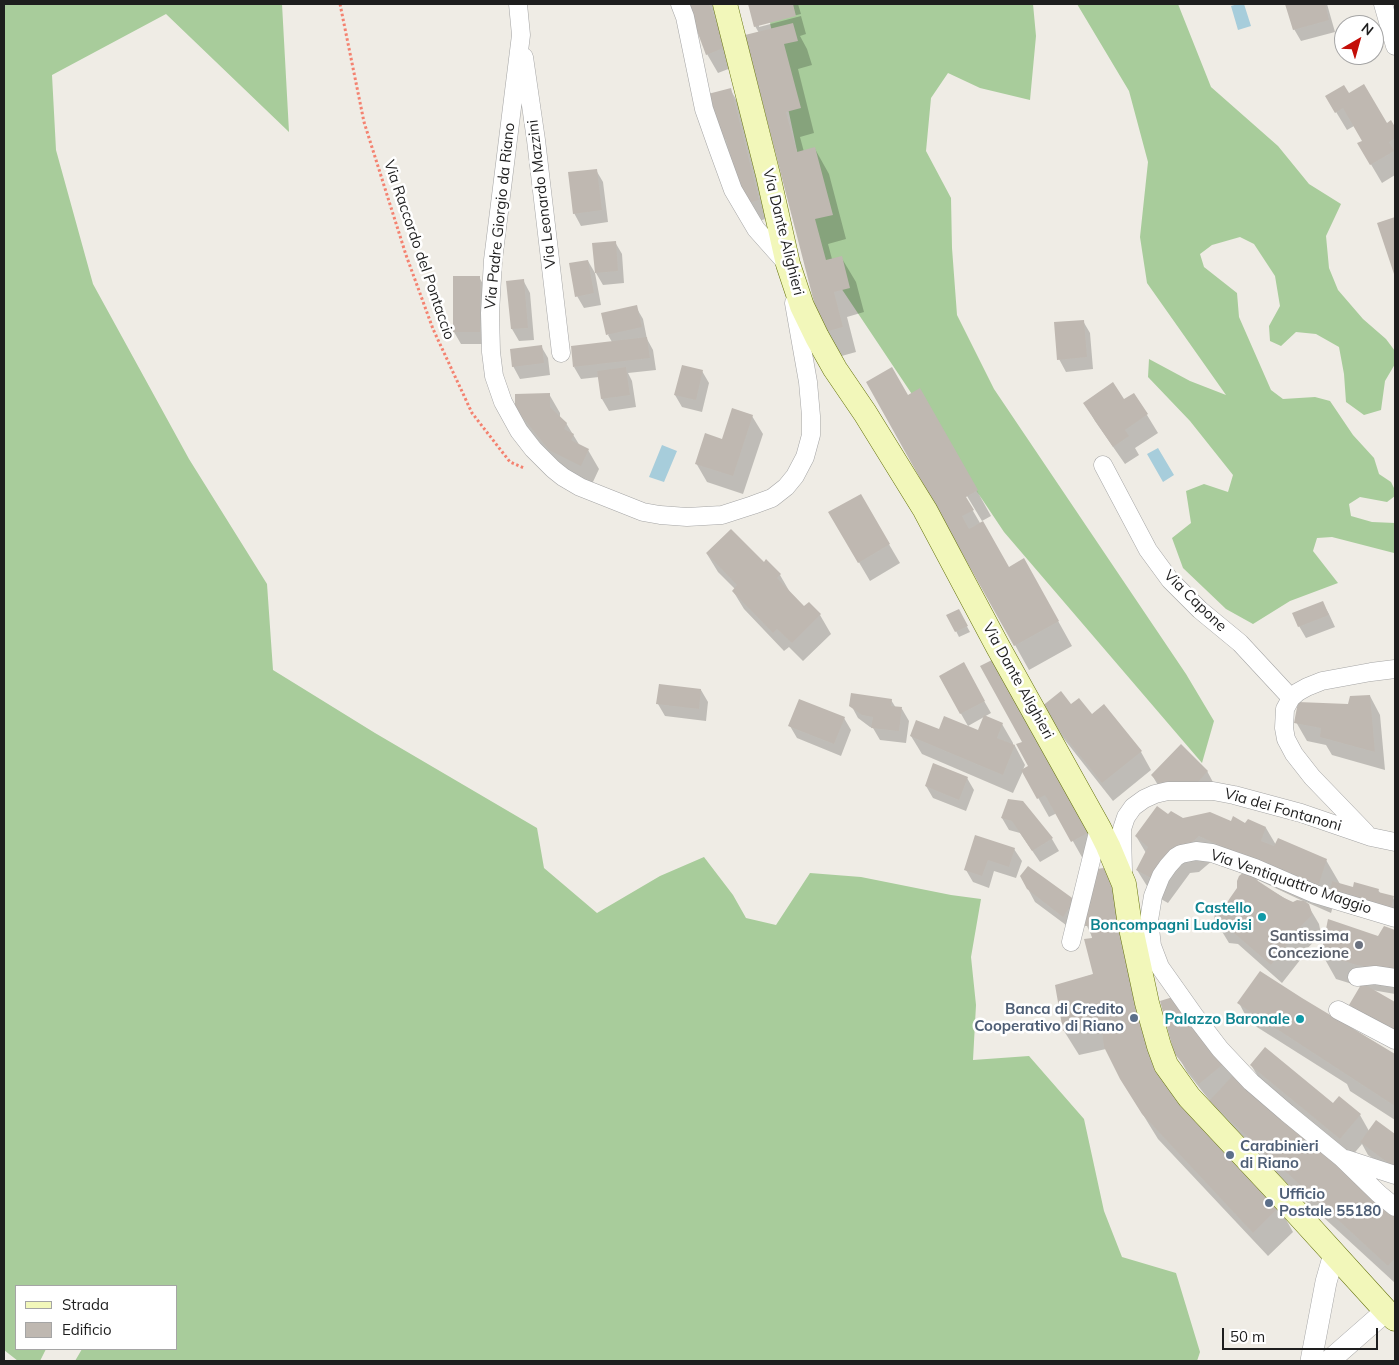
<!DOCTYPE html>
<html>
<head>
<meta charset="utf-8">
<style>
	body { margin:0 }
	#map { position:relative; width:1399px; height:1365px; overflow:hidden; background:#efece5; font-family:Mulish,sans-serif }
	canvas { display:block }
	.frame { position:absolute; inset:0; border:5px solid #1e1e1e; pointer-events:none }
	.legend { position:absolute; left:15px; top:1285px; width:162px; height:65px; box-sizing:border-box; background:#fff; border:1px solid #a5a5a5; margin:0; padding:6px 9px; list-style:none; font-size:15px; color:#1e1e1e }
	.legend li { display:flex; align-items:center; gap:10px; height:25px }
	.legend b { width:25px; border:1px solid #a5a5a5 }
	.north { position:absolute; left:1334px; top:15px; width:50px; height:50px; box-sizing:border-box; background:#fff; border:1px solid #a5a5a5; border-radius:50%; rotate:38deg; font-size:14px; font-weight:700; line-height:20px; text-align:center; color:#1e1e1e }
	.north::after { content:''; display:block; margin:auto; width:18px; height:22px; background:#c40e08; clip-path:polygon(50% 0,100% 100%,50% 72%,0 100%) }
	.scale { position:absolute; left:1222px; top:1328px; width:156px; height:22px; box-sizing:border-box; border:2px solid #1e1e1e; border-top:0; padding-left:6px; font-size:15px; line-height:18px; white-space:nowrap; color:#1e1e1e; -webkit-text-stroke:4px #fff; paint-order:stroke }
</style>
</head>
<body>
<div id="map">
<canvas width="1399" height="1365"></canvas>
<div class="frame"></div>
<ul class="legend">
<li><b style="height:6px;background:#f2f7ba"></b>Strada</li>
<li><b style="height:14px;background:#bfb8b1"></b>Edificio</li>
</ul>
<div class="north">N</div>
<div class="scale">50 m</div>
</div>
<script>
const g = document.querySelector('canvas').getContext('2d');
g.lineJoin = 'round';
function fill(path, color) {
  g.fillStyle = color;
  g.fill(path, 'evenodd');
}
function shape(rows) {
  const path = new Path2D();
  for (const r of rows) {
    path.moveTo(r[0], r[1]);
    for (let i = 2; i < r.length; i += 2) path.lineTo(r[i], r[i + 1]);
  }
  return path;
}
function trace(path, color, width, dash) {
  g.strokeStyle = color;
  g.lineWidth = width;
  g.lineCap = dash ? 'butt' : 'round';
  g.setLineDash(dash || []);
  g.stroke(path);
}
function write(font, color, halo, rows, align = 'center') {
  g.font = font + ' Mulish,sans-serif';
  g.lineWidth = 5;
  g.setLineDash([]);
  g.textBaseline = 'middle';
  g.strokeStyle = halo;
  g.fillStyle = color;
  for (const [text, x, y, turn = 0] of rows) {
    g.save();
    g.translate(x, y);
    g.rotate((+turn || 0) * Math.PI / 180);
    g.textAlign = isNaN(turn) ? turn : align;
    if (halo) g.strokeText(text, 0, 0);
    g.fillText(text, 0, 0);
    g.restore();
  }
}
const forest = shape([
	[4,4,282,4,289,132,166,14,52,75,56,150,93,284,189,459,267,584,273,670,375,733,537,828,544,868,597,913,660,876,704,857,733,895,746,918,776,925,810,873,861,877,951,895,981,899,971,957,976,1005,973,1060,1029,1056,1084,1119,1104,1211,1122,1257,1176,1273,1200,1352,1197,1361,75,1361,82,1349,176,1349,176,1286,16,1286,16,1349,46,1349,40,1361,18,1361,4,1350],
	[766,4,1033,4,1036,36,1030,100,980,88,948,73,931,98,926,151,951,198,952,248,957,315,994,389,1186,674,1214,721,1202,763,1004,532,819,255],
	[1077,4,1178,4,1211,87,1278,146,1309,184,1341,204,1326,236,1329,268,1338,290,1363,319,1386,339,1395,351,1395,364,1385,381,1381,410,1364,415,1346,402,1344,374,1339,347,1316,334,1296,332,1281,346,1270,341,1269,326,1280,306,1275,276,1254,244,1240,237,1212,245,1200,254,1204,267,1237,293,1239,317,1271,390,1283,399,1315,397,1330,401,1353,435,1374,458,1379,474,1391,482,1395,490,1395,496,1387,502,1360,497,1349,504,1351,516,1372,522,1395,523,1395,553,1394,553,1332,537,1317,538,1313,551,1338,583,1290,601,1253,624,1226,609,1183,568,1172,538,1191,523,1186,491,1204,484,1228,492,1233,475,1190,421,1148,377,1149,359,1190,381,1226,395,1147,283,1140,237,1148,162,1129,91]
]);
const water = shape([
	[1238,4,1244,4,1251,26,1238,30,1231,6],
	[662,445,677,451,664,482,649,477],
	[1158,448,1174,475,1163,482,1147,454]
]);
const shadow = shape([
	[688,4,712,4,736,66,718,73,707,54],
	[749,4,798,4,801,14,759,24,759,27,801,16,806,34,800,36,807,49,812,65,798,69,814,133,800,137,804,152,815,149,829,174,846,239,828,244,832,259,841,257,856,282,864,312,847,317,856,352,838,357,823,332,759,33,755,26],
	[1286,4,1327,4,1335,32,1301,41,1294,29],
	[730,89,741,108,769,218,755,222,731,158,721,140],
	[1348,95,1386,125,1391,122,1395,130,1395,175,1382,183,1359,144,1363,141,1354,126,1347,130,1327,97],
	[596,170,603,182,608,222,581,226,574,213],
	[1395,219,1395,274,1379,224],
	[615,242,622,254,624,283,603,285,596,273],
	[588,261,595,273,601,305,584,308,577,296],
	[479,277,486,289,486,344,461,344,454,332],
	[523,280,530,293,534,340,519,341,512,329],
	[636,307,643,319,647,339,653,350,656,370,628,373,632,381,636,407,609,411,602,399,599,377,581,379,574,367,612,342,608,335],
	[1083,321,1090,333,1093,369,1066,372,1059,359],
	[541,346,548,358,550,375,520,379,513,366],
	[702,371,709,383,702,412,682,407,675,395],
	[868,382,908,396,934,414,991,516,982,521,964,491,962,492,980,523,1009,569,1038,585,1072,646,1029,670],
	[549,394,560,413,560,418,566,423,580,446,588,450,599,469,592,484,561,469,527,427,516,408],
	[1124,401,1147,415,1158,433,1135,448,1139,455,1125,464,1095,421,1085,403],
	[752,416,763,434,743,494,707,482,696,463],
	[860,495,900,563,870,581,830,513],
	[707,554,764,563,766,561,780,575,791,594,804,608,809,603,820,615,831,634,803,661,789,647,784,651,744,609,733,591,735,589,718,572],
	[1322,602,1329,614,1335,627,1306,638,1299,626],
	[958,610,970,632,959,637,948,615],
	[963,664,991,713,968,726,940,677],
	[701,690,708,702,706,721,665,716,658,704],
	[1370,696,1380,715,1385,770,1332,755,1326,745,1307,741,1296,722,1349,705],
	[891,700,896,708,902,709,909,721,906,743,880,740,873,728,870,727,858,718,851,705],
	[1042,707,1092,716,1141,752,1151,770,1113,801,1053,725],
	[844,718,851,730,841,756,797,738,790,726],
	[1002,724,1013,743,1013,745,1015,746,1025,765,1023,770,1030,766,1102,849,1083,859,1057,813,1049,817,1023,771,1013,793,922,754,911,736,940,731,978,731],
	[1207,771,1214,784,1159,787,1152,775],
	[967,778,974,790,966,811,933,798,926,786],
	[1022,802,1052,839,1059,851,1040,862,1020,833,1009,830,1002,818],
	[1168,816,1182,820,1231,822,1266,828,1276,845,1326,860,1340,884,1354,888,1378,890,1381,894,1393,898,1395,901,1395,923,1334,903,1331,913,1306,902,1319,924,1321,934,1304,952,1304,955,1282,983,1238,944,1229,943,1215,920,1238,888,1243,874,1213,860,1199,872,1190,873,1168,903,1152,894,1137,870,1146,853,1136,836],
	[1256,879,1305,902,1293,903,1255,881],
	[976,837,1014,849,1022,861,1016,878,994,871,989,888,973,882,966,870],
	[1028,889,1074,901,1070,928,1035,902],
	[1087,906,1160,1066,1279,1207,1293,1232,1268,1256,1158,1139,1121,1079,1106,1049,1079,1055,1064,1031,1057,986,1094,974,1093,939,1087,926],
	[1385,928,1395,931,1395,994,1372,990,1395,1004,1395,1044,1361,1024,1351,1005,1362,987,1336,979,1322,954,1378,938],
	[1161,1002,1395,1218,1395,1283,1224,1126,1210,1101,1187,1072,1176,1052],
	[1239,1003,1347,1025,1395,1055,1395,1120,1350,1091,1347,1084,1249,1022],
	[1251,1065,1333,1105,1360,1115,1369,1131,1377,1122,1395,1135,1395,1174,1368,1155,1362,1144,1351,1157,1262,1083]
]);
const building = shape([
	[687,4,709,4,726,47,706,55],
	[748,4,793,4,796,16,754,27],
	[1285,4,1325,4,1329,20,1293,30],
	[793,23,798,41,784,44,801,108,786,112,797,152,815,147,833,215,815,219,826,260,842,256,850,288,834,292,843,327,822,333,745,35],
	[1364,84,1387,123,1391,120,1395,127,1395,138,1389,142,1394,151,1370,165,1357,143,1362,141,1343,108,1335,113,1325,96,1344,85,1349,93],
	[731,88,759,200,743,204,726,139,719,140,708,94],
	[597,169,602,210,573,214,568,172],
	[1395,217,1395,277,1377,223],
	[616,241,618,271,595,273,592,243],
	[588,260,594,293,575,297,569,263],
	[453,276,480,276,480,332,453,332],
	[524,279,528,328,511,329,506,281],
	[637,305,642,327,606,335,601,313],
	[1084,320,1087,357,1057,360,1054,322],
	[647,337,650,358,573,367,571,346],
	[542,345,544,363,512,367,510,349],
	[682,365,703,370,696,400,674,395],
	[626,367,630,395,601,399,597,371],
	[892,367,908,395,920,388,978,490,966,497,974,510,962,516,969,529,983,521,1009,567,1024,558,1059,621,1014,646,866,382],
	[1113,382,1124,399,1134,393,1148,414,1125,430,1129,436,1113,447,1083,403],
	[550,393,550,407,567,423,564,429,574,434,571,440,589,449,581,466,549,450,515,408,515,394],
	[732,408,753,415,733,476,695,464,705,433,722,439],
	[861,494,890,544,858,563,828,512],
	[731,529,764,562,766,559,781,574,777,578,804,606,809,602,821,614,792,643,777,629,773,633,732,591,737,585,706,553],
	[1323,601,1329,615,1298,627,1292,613],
	[959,609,968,626,955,632,946,615],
	[998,657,1093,830,1071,842,1045,795,1037,799,1021,770,1028,766,1016,744,1022,742,980,666],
	[964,662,985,701,960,714,939,676],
	[659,684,701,689,699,709,656,704],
	[1061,691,1071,704,1079,698,1092,714,1104,704,1142,751,1102,783,1041,707],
	[851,693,892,699,891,706,902,707,899,731,871,728,873,717,862,715,849,706],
	[1370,695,1375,752,1320,737,1321,728,1294,723,1298,702,1348,704,1350,696],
	[799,699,845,717,834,744,788,726],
	[984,715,1003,723,997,738,1015,745,1003,775,910,736,916,720,939,729,944,716,978,730],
	[1181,744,1208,771,1198,782,1161,785,1151,775],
	[933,763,968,777,959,800,925,786],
	[1008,799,1023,801,1053,838,1032,851,1012,821,1001,818],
	[1157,806,1168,814,1171,811,1183,818,1210,812,1231,821,1233,816,1245,823,1248,819,1266,827,1261,841,1274,846,1278,838,1327,859,1317,890,1199,836,1153,879,1136,870,1148,847,1135,836],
	[975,835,1015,848,1009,867,988,860,982,876,964,870],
	[1028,866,1075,900,1063,917,1027,889,1020,876],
	[1110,867,1146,1040,1280,1206,1253,1233,1142,1114,1120,1079,1104,1047,1101,1022,1063,1031,1055,985,1093,974,1084,939,1092,938,1090,926,1085,926,1086,906,1097,869],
	[1244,872,1255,877,1258,881,1284,898,1293,902,1297,900,1304,901,1309,904,1311,910,1312,915,1294,933,1294,936,1271,965,1226,926,1218,925,1214,920,1215,913,1218,908,1225,906,1230,898,1237,888,1237,881,1239,876],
	[1332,881,1353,887,1354,882,1379,889,1378,892,1394,896,1390,912,1329,896],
	[1328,919,1378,936,1384,926,1395,930,1395,972,1357,965,1321,954],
	[1260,971,1302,998,1395,1054,1395,1106,1237,1003],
	[1362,983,1395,1002,1395,1033,1349,1005],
	[1176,996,1227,1061,1199,1084,1174,1053,1160,1001],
	[1265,1047,1333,1103,1339,1096,1361,1114,1340,1139,1250,1065],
	[1237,1071,1395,1217,1395,1258,1388,1266,1209,1101],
	[1376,1120,1395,1134,1395,1168,1360,1142]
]);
const path = shape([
	[340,4,364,122,406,255,433,329,472,413,510,462,524,468]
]);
const minor = shape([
	[518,4,521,35,493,260,490,313,491,352,494,376,503,402,519,431,533,449,553,469,563,477,580,487,643,512,660,515,687,517,722,515,753,505,772,498,786,487,795,476,805,457,811,435,811,416,808,382,794,303],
	[680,4,685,17,704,109,717,146,733,190,756,229,788,265],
	[1383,4,1395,46],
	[524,57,536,140,561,353],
	[1103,465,1148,550,1170,580,1200,610,1240,643,1291,698],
	[1366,833,1312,777,1294,754,1286,739,1284,728,1285,709,1291,698,1298,692,1307,687,1322,681,1371,672,1395,669],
	[1123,871,1122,834,1122,829,1126,817,1133,807,1144,799,1155,794,1168,791,1213,791,1234,795,1301,813,1371,837,1395,842],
	[1395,918,1315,894,1255,868,1212,853,1196,851,1181,854,1176,857,1168,866,1161,876,1153,896,1149,920,1152,946,1160,967,1194,1015,1220,1049,1251,1082,1287,1113,1342,1158,1379,1194,1395,1207],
	[1071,942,1099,828],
	[1357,977,1375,975,1395,978],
	[1338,1010,1395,1040],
	[1346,1159,1395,1175]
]);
const tertiary = shape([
	[1311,1361,1326,1282,1334,1254],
	[1329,1361,1386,1311]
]);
const secondary = shape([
	[725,4,768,175,788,264,802,306,817,337,835,369,865,413,925,510,998,647,1099,828,1108,846,1124,884,1129,919,1147,1003,1159,1046,1166,1065,1189,1097,1276,1190,1386,1311,1395,1319]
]);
const markers = [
	[1262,917,5,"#0f9aa8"],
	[1359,945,5,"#6b7280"],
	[1134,1018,5,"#5c6f8a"],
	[1300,1019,5,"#0f9aa8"],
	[1230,1155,5,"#5c6f8a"],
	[1269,1203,5,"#5c6f8a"]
];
const streetNames = [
	["Via Leonardo Mazzini",542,194,-97],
	["Via Padre Giorgio da Riano",500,216,-84],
	["Via Dante Alighieri",783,232,76],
	["Via Raccordo del Pontaccio",419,250,71],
	["Via Capone",1195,601,44],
	["Via Dante Alighieri",1018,681,61],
	["Via dei Fontanoni",1283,810,16],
	["Via Ventiquattro Maggio",1291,882,19]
];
const cultureNames = [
	["Castello",1252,908],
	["Boncompagni Ludovisi",1252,925],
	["Palazzo Baronale",1290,1019]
];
const worshipNames = [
	["Santissima",1349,936],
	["Concezione",1349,953]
];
const serviceNames = [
	["Banca di Credito",1124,1009,"right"],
	["Cooperativo di Riano",1124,1026,"right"],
	["Carabinieri",1240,1146],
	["di Riano",1240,1163],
	["Ufficio",1279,1194],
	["Postale 55180",1279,1211]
];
fill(forest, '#a8cc9b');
fill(water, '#a7cddb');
fill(shadow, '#0003');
fill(building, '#bfb8b1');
trace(minor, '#a5a5a5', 19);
trace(tertiary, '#a5a5a5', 22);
trace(secondary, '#637109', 25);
trace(path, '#f48270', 3, [2.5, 2.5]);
trace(minor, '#fff', 18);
trace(tertiary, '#fff', 21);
trace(secondary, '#f2f7ba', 24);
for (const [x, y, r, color] of markers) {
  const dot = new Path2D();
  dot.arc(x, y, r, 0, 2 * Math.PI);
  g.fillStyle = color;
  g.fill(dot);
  trace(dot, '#fff', 2);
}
write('15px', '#1e1e1e', '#fff', streetNames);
write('bold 15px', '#0d838f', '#fff', cultureNames, 'right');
write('bold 15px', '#5b616d', '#fff', worshipNames, 'right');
write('bold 15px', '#4e5e75', '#fff', serviceNames, 'left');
</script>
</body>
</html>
